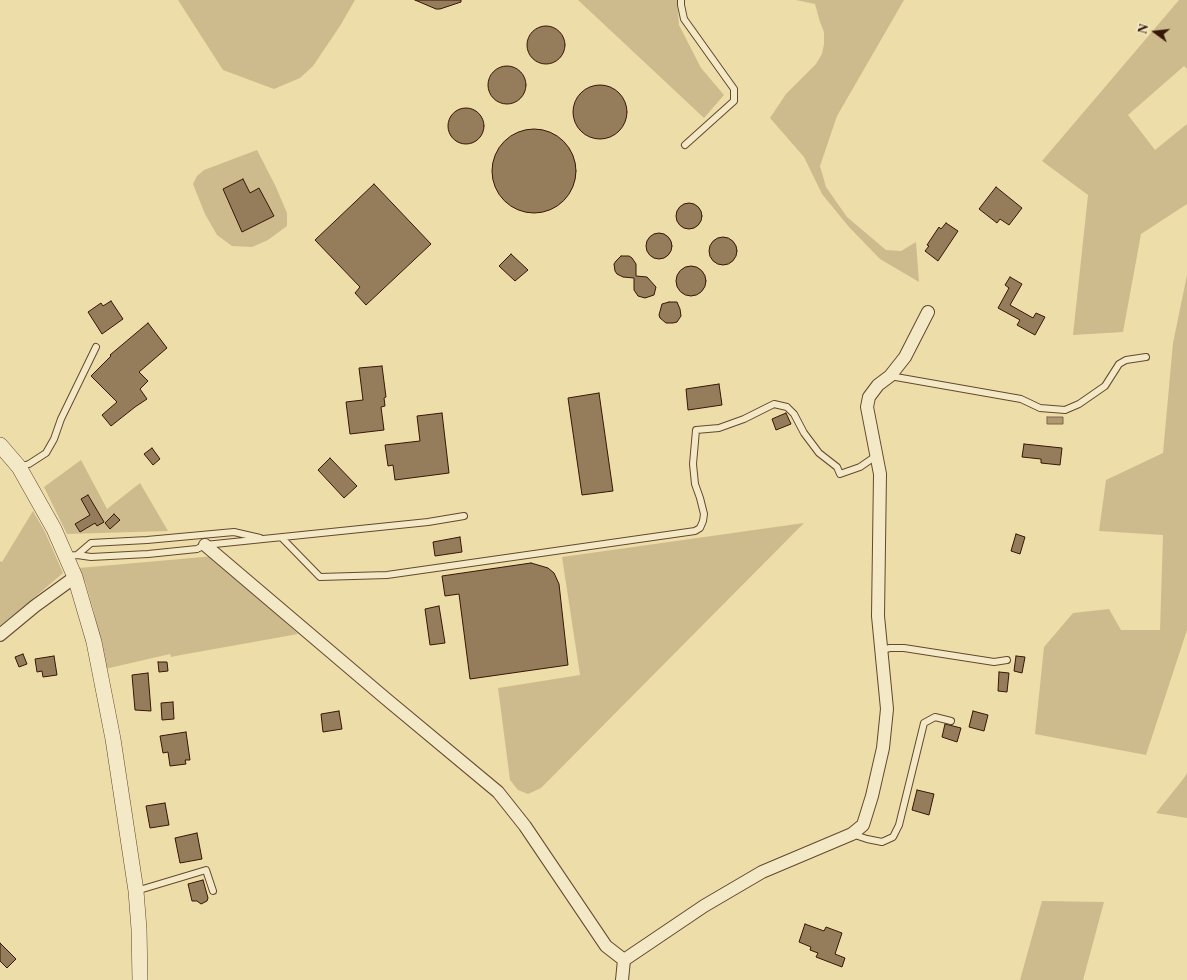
<!DOCTYPE html>
<html>
<head>
<meta charset="utf-8">
<style>
	body { margin:0 }
	#map { position:relative; width:1187px; height:980px; overflow:hidden; background:#eddda9; font-family:"Libre Caslon Text",serif }
	canvas { display:block }
	.north { position:absolute; left:1135px; top:12px; width:40px; height:40px; -webkit-text-stroke:3px #f3e9c7; paint-order:stroke; rotate:285deg; font-size:11px; font-weight:700; line-height:16px; text-align:center; color:#361607 }
	.north::after { content:''; display:block; margin:auto; width:14px; height:18px; background:#361607; clip-path:polygon(50% 0,100% 100%,50% 72%,0 100%) }
</style>
</head>
<body>
<div id="map">
<canvas width="1187" height="980"></canvas>
<div class="north">N</div>
</div>
<script>
const g = document.querySelector('canvas').getContext('2d');
g.lineJoin = 'round';
function fill(path, color) {
  g.fillStyle = color;
  g.fill(path, 'evenodd');
}
function shape(rows) {
  const path = new Path2D();
  for (const r of rows) {
    if (r.length === 3) {
      path.moveTo(r[0] + r[2], r[1]);
      path.arc(r[0], r[1], r[2], 0, 2 * Math.PI);
      continue;
    }
    path.moveTo(r[0], r[1]);
    for (let i = 2; i < r.length; i += 2) path.lineTo(r[i], r[i + 1]);
  }
  return path;
}
function trace(path, color, width, dash) {
  g.strokeStyle = color;
  g.lineWidth = width;
  g.lineCap = dash ? 'butt' : 'round';
  g.setLineDash(dash || []);
  g.stroke(path);
}
const green = shape([
	[178,0,355,0,340,26,313,66,300,78,274,89,223,70],
	[578,0,677,0,679,25,701,68,724,95,704,118],
	[796,0,904,0,837,116,820,166,826,187,847,217,886,250,901,251,916,242,919,282,880,259,849,227,822,194,804,157,770,118,786,94,816,64,822,54,824,44,824,32,820,22,815,4],
	[1179,0,1187,0,1187,69,1184,66,1128,115,1155,150,1187,124,1187,204,1141,234,1123,332,1073,335,1088,195,1042,161],
	[257,150,276,187,287,213,287,226,268,240,252,247,232,246,217,235,205,214,193,184,197,176,204,170],
	[1187,275,1187,630,1146,755,1035,734,1044,647,1073,613,1109,609,1121,630,1160,630,1163,535,1099,531,1106,480,1163,453,1173,343],
	[81,460,107,509,140,483,168,531,67,534,44,487],
	[33,511,45,532,63,573,0,627,0,561,2,562],
	[804,523,541,788,528,794,518,790,510,780,498,688,580,675,562,557],
	[214,556,298,634,181,655,171,657,170,654,105,669,94,612,86,584,79,568],
	[1187,773,1187,818,1156,813,1184,778],
	[1042,901,1104,902,1083,980,1020,980]
]);
const water = shape([
	[1047,417,1063,417,1063,424,1047,424,1047,417]
]);
const building = shape([
	[415,0,461,0,461,2,440,9,436,9,415,0],
	[546,45,19],
	[507,85,19],
	[600,112,27],
	[466,126,18],
	[534,171,42],
	[243,179,250,193,259,188,274,216,242,232,223,189,243,179],
	[374,184,431,244,366,305,355,293,360,287,315,240,374,184],
	[996,187,1022,208,1009,225,1000,219,997,223,979,209,996,187],
	[689,216,13],
	[946,223,958,231,938,261,925,251,929,246,927,245,939,227,941,229,946,223],
	[659,246,13],
	[723,251,14],
	[511,254,528,270,515,281,499,266,511,254],
	[621,256,629,256,632,258,636,264,636,276,647,277,656,287,654,295,645,298,638,296,634,290,634,278,623,277,617,274,615,271,614,264,616,261,621,256],
	[691,281,15],
	[1010,277,1022,284,1010,305,1033,318,1036,313,1045,317,1035,335,1017,325,1020,320,998,308,1009,288,1005,285,1010,277],
	[111,301,123,319,102,334,88,312,101,303,103,306,111,301],
	[669,302,677,302,680,309,681,316,677,322,673,323,666,323,660,318,659,315,662,304,669,302],
	[148,323,167,348,139,372,148,381,140,389,147,399,135,407,111,426,102,415,117,402,91,376,111,356,110,355,148,323],
	[382,366,386,397,384,398,385,406,381,407,384,430,350,434,346,402,363,400,359,368,382,366],
	[719,384,722,405,688,410,686,389,719,384],
	[599,393,613,491,582,495,568,398,599,393],
	[442,413,449,473,395,480,393,465,388,466,385,445,420,441,417,416,442,413],
	[786,413,791,424,776,430,772,419,786,413],
	[1024,444,1062,448,1060,465,1041,463,1041,459,1022,457,1024,444],
	[152,448,160,459,153,465,144,454,152,448],
	[330,458,357,486,344,498,318,470,330,458],
	[88,495,104,522,97,526,95,523,80,532,75,524,90,515,81,499,88,495],
	[114,514,120,520,110,529,105,523,114,514],
	[1016,534,1025,537,1020,554,1011,551,1016,534],
	[460,537,462,552,435,556,433,542,460,537],
	[531,563,548,568,554,573,559,584,568,665,470,679,459,594,445,596,442,576,531,563],
	[439,606,445,643,430,645,425,609,439,606],
	[23,654,27,664,19,667,15,657,23,654],
	[54,656,57,675,43,677,42,671,37,672,35,659,54,656],
	[1016,656,1025,657,1022,673,1014,671,1016,656],
	[158,662,167,662,168,671,159,672,158,662],
	[999,672,1009,673,1007,692,998,691,999,672],
	[148,673,151,711,135,710,132,675,148,673],
	[173,702,174,719,162,720,161,703,173,702],
	[339,711,342,729,323,732,321,714,339,711],
	[973,711,988,715,984,731,969,727,973,711],
	[945,724,961,728,957,742,942,737,945,724],
	[186,732,190,760,185,760,186,764,170,766,168,752,163,753,160,736,186,732],
	[917,790,934,794,929,815,912,810,917,790],
	[165,803,169,825,150,828,146,806,165,803],
	[197,833,202,859,180,863,175,838,197,833],
	[203,880,208,898,207,901,201,904,197,901,192,901,188,884,203,880],
	[805,924,824,931,826,927,842,933,835,954,845,958,842,967,816,957,818,953,810,950,811,947,799,942,805,924],
	[0,943,16,959,7,968,0,961,0,943]
]);
const service = shape([
	[681,0,681,5,684,19,734,89,734,101,685,145],
	[890,376,1021,399,1040,408,1065,410,1079,404,1105,386,1119,364,1126,360,1146,357],
	[19,467,29,464,46,453,54,439,61,419,96,347],
	[282,538,320,577,387,575,695,531,700,528,703,521,704,514,700,498,695,484,693,464,696,430,719,428,744,419,774,404,787,407,794,414,804,433,819,453,837,467,840,474,860,467,876,456],
	[77,555,91,543,147,540,234,532,260,538],
	[67,556,77,555,91,557,148,554,197,549,205,545,428,522,464,516],
	[881,650,890,648,904,648,994,662,1007,660],
	[852,834,867,839,882,842,893,837,899,825,924,723,935,717,951,721],
	[136,891,206,870,213,891]
]);
const minor = shape([
	[205,545,385,698,498,792,525,826,606,946,624,960,622,980],
	[0,635,35,606,75,577],
	[624,960,704,906,762,872,852,834,863,825,872,796,883,748,887,709,878,616,880,474,867,407,869,397,878,385,890,376,905,357,928,312]
]);
const tertiary = shape([
	[0,445,19,467,54,529,75,577,94,642,113,739,136,891,139,929,140,980]
]);
fill(green, '#cebb8d');
fill(water, '#af9972');
trace(water, '#7f6547', 1);
fill(building, '#957d5b');
trace(building, '#361607', 1);
trace(service, '#644830', 8);
trace(minor, '#644830', 14);
trace(tertiary, '#644830', 16);
trace(service, '#f3e9c7', 6);
trace(minor, '#f3e9c7', 12);
trace(tertiary, '#f3e9c7', 15);
</script>
</body>
</html>
